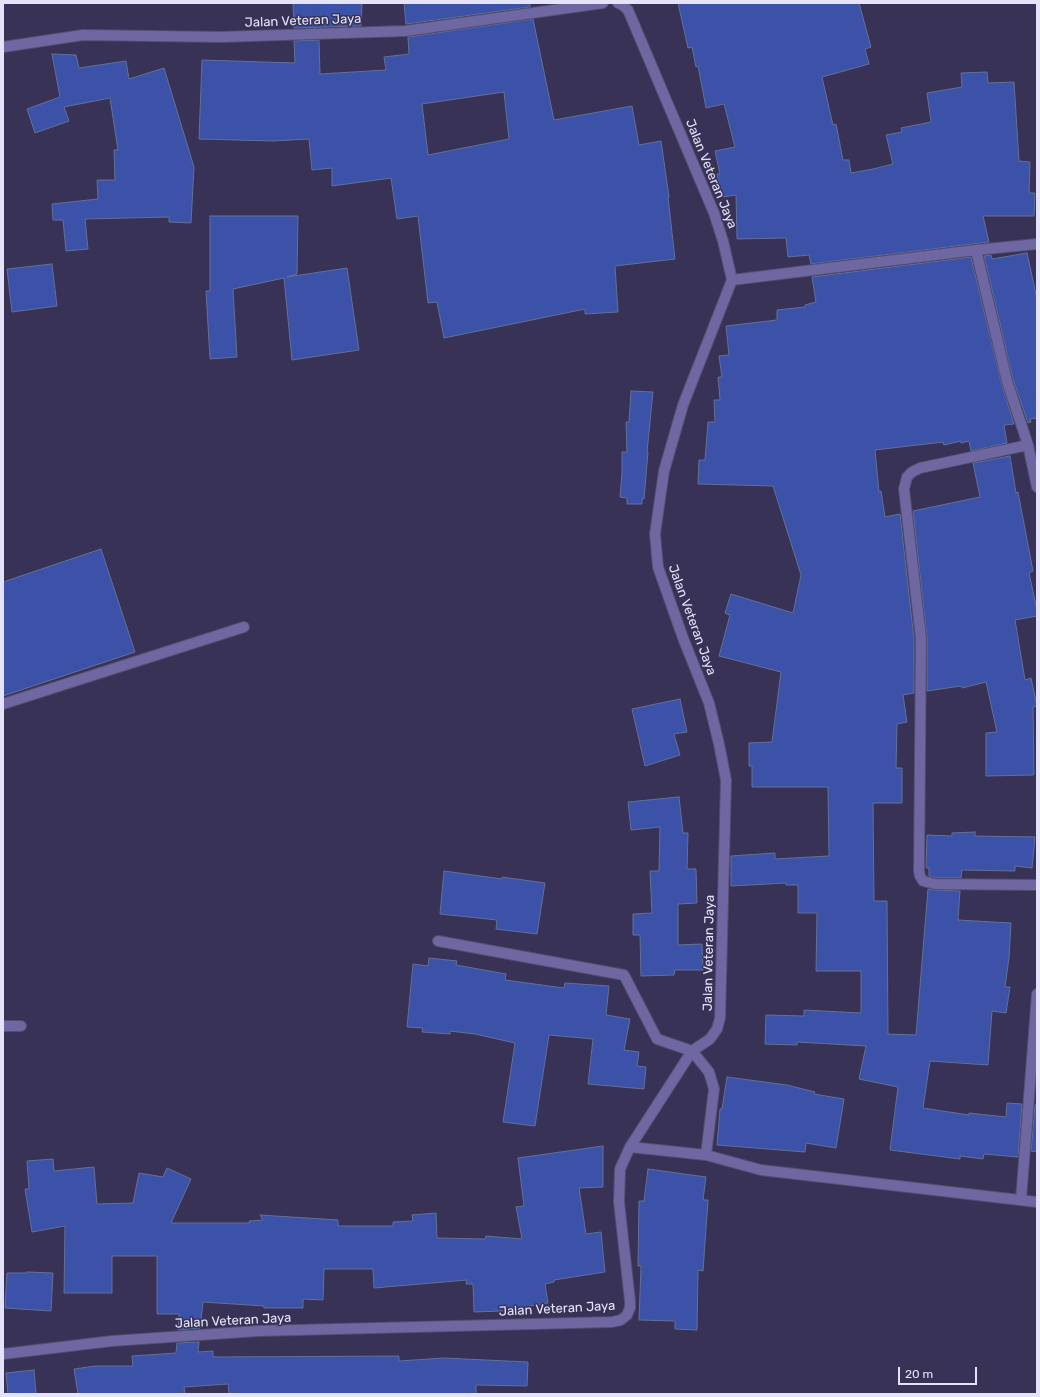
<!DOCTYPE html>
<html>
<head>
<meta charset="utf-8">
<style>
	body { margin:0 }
	#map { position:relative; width:1040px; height:1397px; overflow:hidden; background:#383256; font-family:Rubik,sans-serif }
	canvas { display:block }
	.frame { position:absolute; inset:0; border:4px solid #e5e3fa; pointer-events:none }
	.scale { position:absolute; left:898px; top:1367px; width:79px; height:18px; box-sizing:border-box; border:2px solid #e5e3fa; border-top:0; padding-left:5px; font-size:12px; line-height:14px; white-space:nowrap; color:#e5e3fa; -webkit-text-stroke:3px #383256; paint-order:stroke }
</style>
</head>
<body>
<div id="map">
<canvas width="1040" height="1397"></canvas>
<div class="frame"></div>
<div class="scale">20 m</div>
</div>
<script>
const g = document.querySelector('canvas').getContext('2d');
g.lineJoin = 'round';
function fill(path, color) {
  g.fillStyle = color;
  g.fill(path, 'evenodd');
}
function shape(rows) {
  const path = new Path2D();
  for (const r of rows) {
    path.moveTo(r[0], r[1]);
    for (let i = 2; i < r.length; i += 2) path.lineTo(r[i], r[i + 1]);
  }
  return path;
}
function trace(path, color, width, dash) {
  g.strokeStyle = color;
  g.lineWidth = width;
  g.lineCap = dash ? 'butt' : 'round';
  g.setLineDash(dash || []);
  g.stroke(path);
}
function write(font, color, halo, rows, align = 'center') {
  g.font = font + ' Rubik,sans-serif';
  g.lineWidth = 3;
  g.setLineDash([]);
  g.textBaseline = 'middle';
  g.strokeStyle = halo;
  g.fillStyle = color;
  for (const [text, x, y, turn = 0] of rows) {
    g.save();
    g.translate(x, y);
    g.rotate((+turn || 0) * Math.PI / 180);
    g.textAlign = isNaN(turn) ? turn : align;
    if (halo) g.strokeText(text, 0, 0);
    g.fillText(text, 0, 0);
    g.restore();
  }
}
const building = shape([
	[293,3,362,3,361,26,294,28,293,3],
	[404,3,530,3,530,7,406,24,404,3],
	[678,3,859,3,871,47,865,49,869,64,822,77,833,125,836,124,843,160,849,160,851,173,873,169,893,164,886,135,902,132,901,128,931,122,927,93,962,87,961,73,987,72,988,83,1014,82,1019,161,1030,162,1029,193,1035,193,1034,216,983,216,989,242,811,264,809,255,788,257,786,238,737,239,736,195,722,197,717,174,720,174,715,151,735,147,724,104,706,108,698,66,696,67,692,47,688,48,678,3],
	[533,19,554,120,632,106,639,145,661,141,669,197,668,197,675,259,615,266,618,312,585,314,585,309,444,338,437,302,428,303,418,216,397,219,391,178,332,186,332,168,312,170,309,139,273,141,199,139,202,60,295,63,294,41,319,40,320,74,386,70,384,57,409,54,408,37,533,19],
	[504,92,509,139,428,155,422,104,504,92],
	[52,54,76,55,79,68,126,61,129,79,164,68,194,167,191,223,169,222,169,217,85,219,88,249,66,251,63,220,53,220,52,204,98,199,97,180,115,180,114,150,118,150,110,98,64,107,69,121,35,133,27,109,60,97,52,54],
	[210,216,298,216,297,274,287,277,347,268,359,350,292,360,284,278,233,289,237,357,210,359,206,291,210,291,210,216],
	[1027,253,1037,299,1037,418,1030,419,1031,422,1028,423,1013,379,984,256,991,255,992,259,1027,253],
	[971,257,1001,382,1014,424,1004,425,1007,443,971,451,969,441,961,443,961,441,944,445,943,442,875,450,879,492,881,491,885,517,900,514,914,639,914,693,903,695,907,722,897,724,896,768,902,768,902,803,873,803,874,901,887,901,888,1034,916,1035,928,889,935,890,960,891,958,920,1011,923,1009,958,1005,987,1010,987,1006,1013,992,1011,988,1065,930,1061,923,1108,969,1115,969,1113,1006,1117,1007,1103,1022,1104,1018,1157,984,1154,983,1159,960,1156,960,1159,890,1150,898,1087,859,1079,866,1046,797,1042,797,1045,765,1044,766,1015,804,1016,804,1010,861,1013,861,971,816,971,817,913,798,913,798,885,786,885,786,883,731,886,731,856,775,853,775,859,829,856,828,787,752,787,752,766,749,766,749,743,772,742,781,672,719,656,730,615,725,613,731,594,793,613,801,575,773,486,698,484,699,460,705,460,708,422,715,422,714,400,720,400,718,377,722,377,719,356,729,355,726,326,777,320,777,310,805,307,805,305,816,302,812,277,971,257],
	[52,264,57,306,12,312,7,269,52,264],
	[631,391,653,392,647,452,648,452,644,499,642,499,642,504,627,504,627,498,620,497,622,473,622,452,627,452,626,422,629,422,631,391],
	[1010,456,1016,493,1018,492,1033,571,1029,573,1037,610,1037,616,1015,620,1025,680,1031,678,1037,706,1033,707,1034,775,986,776,986,733,997,732,986,682,962,688,961,686,927,691,927,638,913,511,980,497,973,463,1010,456],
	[101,549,135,652,3,696,3,582,101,549],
	[680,699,687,732,674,734,680,755,645,766,632,709,680,699],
	[679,797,683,833,688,833,687,869,696,869,697,903,678,904,678,945,702,944,703,970,675,970,674,975,641,976,640,935,633,935,633,914,652,913,650,871,659,871,660,827,631,830,628,802,679,797],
	[975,832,975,836,1035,837,1032,868,1015,866,1015,871,962,870,961,878,936,878,929,876,929,868,926,868,927,835,952,836,952,833,975,832],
	[444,871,502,879,502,877,545,883,537,934,496,929,497,920,440,914,444,871],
	[429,958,457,961,456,965,506,974,505,980,564,988,565,983,609,986,606,1015,630,1019,624,1050,639,1052,637,1066,646,1067,644,1089,588,1084,593,1039,549,1035,535,1126,503,1122,515,1043,475,1034,450,1031,450,1034,422,1032,423,1028,407,1027,413,964,428,966,429,958],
	[727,1077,787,1085,815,1092,814,1094,844,1099,836,1148,806,1143,805,1152,717,1145,720,1109,722,1109,727,1077],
	[1035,1105,1037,1106,1037,1152,1031,1151,1035,1105],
	[603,1146,603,1187,579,1188,586,1234,601,1232,605,1272,554,1280,554,1282,545,1284,548,1303,530,1306,530,1310,474,1312,473,1284,466,1284,467,1280,374,1288,373,1269,324,1269,323,1300,303,1299,303,1308,264,1308,264,1306,203,1302,200,1328,178,1330,179,1314,157,1314,157,1256,112,1256,112,1293,64,1293,65,1226,32,1232,25,1189,29,1189,27,1161,53,1159,54,1171,94,1167,97,1204,133,1203,139,1173,163,1177,167,1168,191,1179,171,1223,250,1223,249,1221,263,1220,260,1215,338,1220,338,1226,393,1226,393,1222,413,1221,412,1215,436,1213,437,1238,485,1239,486,1236,522,1239,516,1207,524,1206,518,1158,603,1146],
	[648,1169,706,1177,703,1200,708,1200,703,1271,698,1270,697,1330,675,1329,675,1321,639,1320,641,1266,638,1266,639,1201,644,1201,648,1169],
	[27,1272,53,1273,51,1311,5,1308,7,1273,27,1273,27,1272],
	[199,1342,198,1352,213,1351,213,1357,399,1356,399,1361,444,1358,528,1362,527,1386,476,1385,476,1394,229,1394,228,1384,184,1387,185,1394,78,1394,74,1369,95,1366,133,1366,132,1356,176,1353,177,1343,199,1342],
	[34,1370,36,1394,8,1394,6,1373,34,1370]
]);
const service = shape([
	[3,704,244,627],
	[3,1026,21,1026]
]);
const minor = shape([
	[3,47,83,35,221,37,405,31,603,3],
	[976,250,1007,381,1028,445,1037,487],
	[732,280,976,250,1037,244],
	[1028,445,920,468,912,472,907,477,904,489,921,639,919,871,920,876,923,881,935,884,1037,885],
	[438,941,624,975,657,1039,692,1051,709,1072,714,1089,706,1155],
	[630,1147,706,1155,761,1170,1037,1202],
	[1021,1200,1037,994],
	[3,1354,112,1341,258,1331,612,1322,621,1320,627,1315,630,1308,630,1301,619,1202,620,1169,630,1147,692,1051,710,1039,717,1029,720,1018,726,780,719,744,709,703,683,638,658,567,655,534,664,471,683,405,732,280,723,241,714,213,628,10,621,4,618,3]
]);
const streetNames = [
	["Jalan Veteran Jaya",303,21,-2],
	["Jalan Veteran Jaya",711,174,68],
	["Jalan Veteran Jaya",692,620,70],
	["Jalan Veteran Jaya",709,953,-89],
	["Jalan Veteran Jaya",557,1309,-3],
	["Jalan Veteran Jaya",233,1321,-3]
];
fill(building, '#3c52a8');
trace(building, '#637097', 1);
trace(service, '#544e70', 12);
trace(minor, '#544e70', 12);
trace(service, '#6f67a1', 10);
trace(minor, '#6f67a1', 10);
write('13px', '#e5e3fa', '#383256', streetNames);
</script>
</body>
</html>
